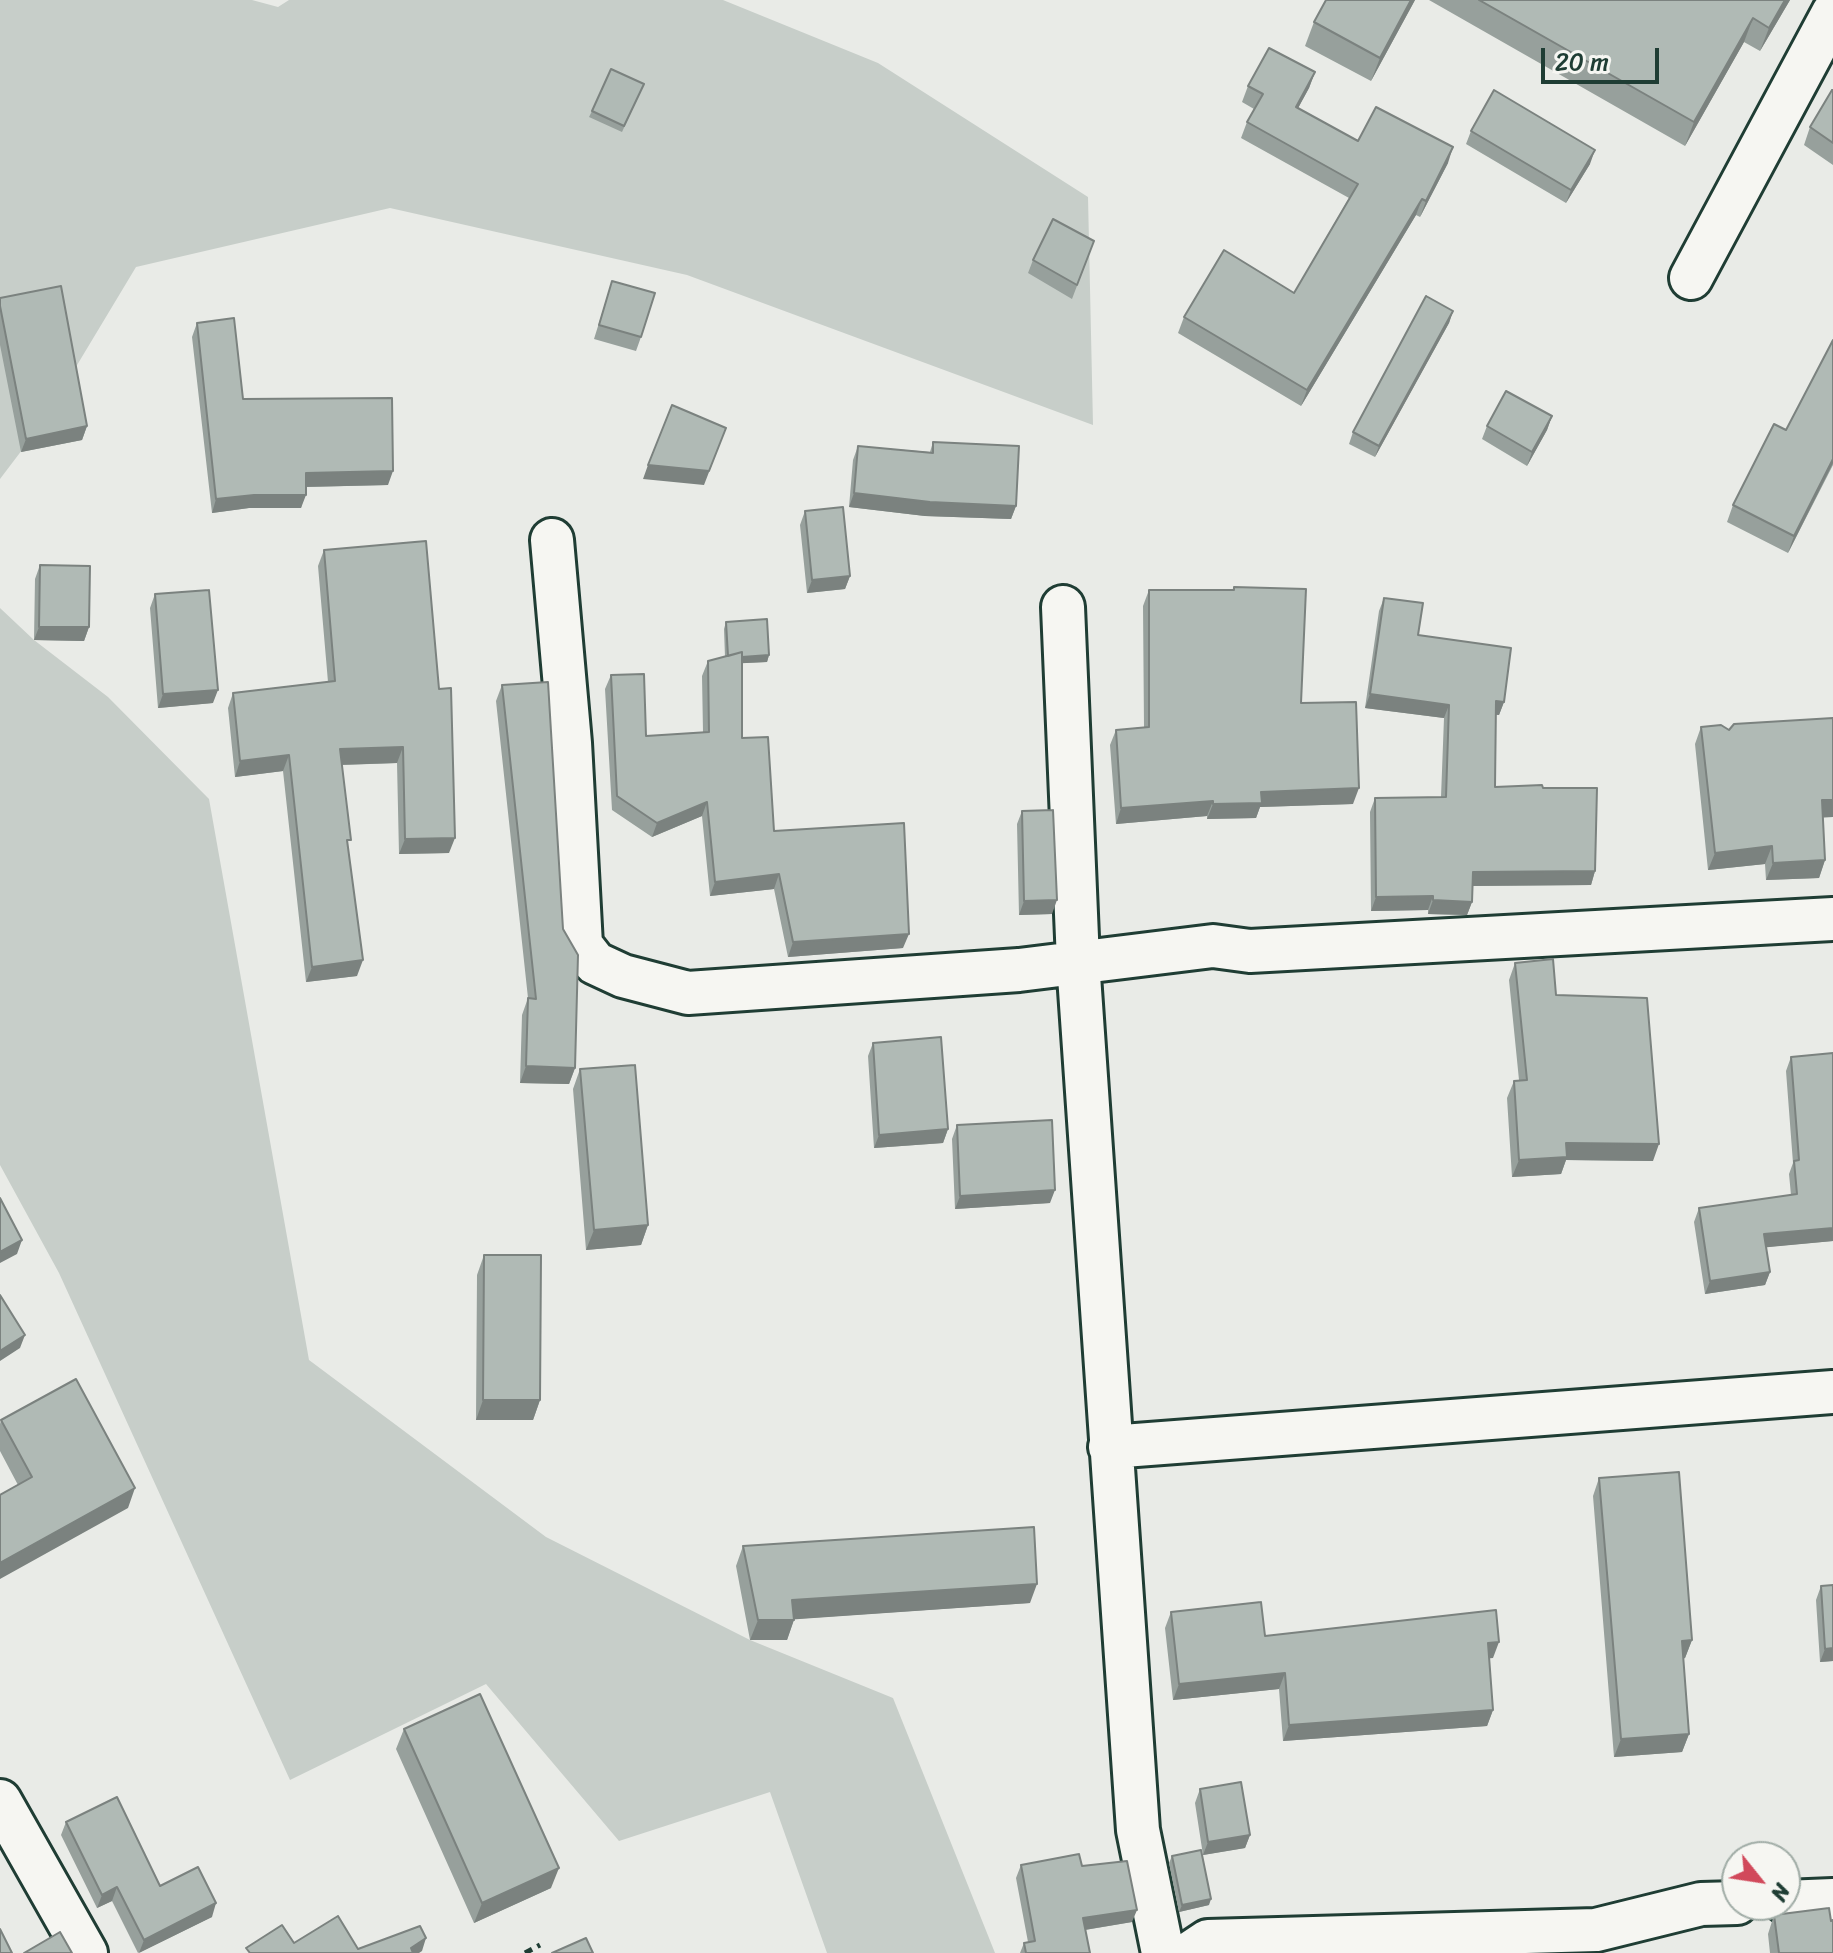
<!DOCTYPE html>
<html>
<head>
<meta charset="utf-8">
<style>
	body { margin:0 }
	#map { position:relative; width:1833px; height:1953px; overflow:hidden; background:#e9ebe7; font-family:Sriracha,sans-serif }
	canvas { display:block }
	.north { position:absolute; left:1721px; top:1841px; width:80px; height:80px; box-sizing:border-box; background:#f6f6f2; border:2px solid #a0aca6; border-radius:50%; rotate:120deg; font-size:22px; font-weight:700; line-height:32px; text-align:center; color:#1f3d34 }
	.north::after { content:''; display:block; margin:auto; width:28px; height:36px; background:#d1495b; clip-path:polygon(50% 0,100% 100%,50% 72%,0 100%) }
	.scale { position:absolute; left:1541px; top:48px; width:118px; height:36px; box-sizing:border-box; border:4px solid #1f3d34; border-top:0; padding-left:10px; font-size:24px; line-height:28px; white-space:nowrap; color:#1f3d34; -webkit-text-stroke:6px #f6f6f2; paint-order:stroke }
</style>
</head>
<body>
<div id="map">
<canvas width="1833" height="1953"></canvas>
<div class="north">N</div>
<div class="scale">20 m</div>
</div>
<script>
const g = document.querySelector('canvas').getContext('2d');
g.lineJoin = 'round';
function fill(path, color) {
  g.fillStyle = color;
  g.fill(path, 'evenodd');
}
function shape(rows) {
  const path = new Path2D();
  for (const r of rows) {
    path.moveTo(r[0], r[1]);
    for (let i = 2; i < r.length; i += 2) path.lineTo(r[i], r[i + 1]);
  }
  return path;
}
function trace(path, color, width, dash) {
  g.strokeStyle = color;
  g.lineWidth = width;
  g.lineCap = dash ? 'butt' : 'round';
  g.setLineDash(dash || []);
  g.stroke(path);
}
const green = shape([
	[0,0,252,0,278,7,289,0,723,0,878,63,1088,197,1093,425,687,275,390,208,136,267,41,425,0,479],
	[0,608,34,640,108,697,209,799,309,1360,546,1537,750,1640,893,1698,995,1953,827,1953,770,1792,619,1841,486,1684,290,1780,59,1273,0,1165]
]);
const path = shape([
	[525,1953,540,1945]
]);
const minor = shape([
	[1691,278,1833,13],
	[552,540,570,743,581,945,595,963,623,976,688,993,1019,970,1213,946,1250,951,1833,919],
	[1063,607,1078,961,1138,1830,1163,1953],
	[1110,1447,1833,1392],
	[0,1801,86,1953],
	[1785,1902,1833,1900],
	[1190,1953,1208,1941,1596,1930,1701,1904,1737,1903]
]);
const wall = shape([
	[1326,0,1415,0,1371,81,1305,46,1314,22],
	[1429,0,1790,0,1760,51,1744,42,1685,146],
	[1315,72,1309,88,1298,108,1358,141,1448,163,1420,217,1416,215,1301,406,1178,333,1184,317,1294,293,1349,198,1241,138,1247,122,1254,109,1242,102,1248,86],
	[1833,90,1833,165,1804,145,1810,127],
	[641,91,622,132,589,117,592,111],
	[1471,131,1590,164,1566,203,1466,144],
	[1094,241,1072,299,1028,273,1033,260],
	[612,281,641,337,636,351,594,339],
	[0,298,87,426,82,440,21,452,0,345],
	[1453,311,1449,323,1375,457,1349,444,1353,432],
	[197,323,243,399,388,485,306,487,301,508,249,508,212,513,192,337],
	[1833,340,1833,465,1788,553,1727,522,1733,505,1786,430],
	[1552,416,1547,430,1527,466,1482,439,1487,426],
	[933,442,1016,506,1011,519,925,516,849,507,853,460,858,446,930,452],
	[805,511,850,576,845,589,807,593,800,525],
	[324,550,449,853,399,854,397,763,342,765,357,976,306,982,283,771,235,777,228,708,233,693,328,682,318,566],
	[40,565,89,627,84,641,34,640,35,579],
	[1234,587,1301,703,1353,804,1260,807,1256,818,1207,819,1207,816,1116,824,1110,745,1116,730,1144,727,1143,606,1149,590,1232,590],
	[155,594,213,703,158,708,150,608],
	[1384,598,1418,635,1504,702,1499,715,1496,715,1495,787,1543,788,1595,871,1591,885,1472,886,1472,902,1467,915,1428,914,1428,910,1371,911,1370,812,1375,798,1441,797,1444,718,1365,708,1379,611],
	[726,622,769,655,767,662,742,663,742,738,774,831,903,948,788,957,774,889,710,896,702,816,652,837,612,810,605,689,611,675,646,736,703,732,702,676,708,661,725,657,724,629],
	[502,685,563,929,575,1068,569,1084,520,1083,522,1015,528,998,496,701],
	[1833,718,1833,817,1823,817,1825,860,1819,878,1766,880,1765,864,1708,870,1695,744,1701,727,1729,730],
	[1022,811,1052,914,1019,915,1017,824],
	[1515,963,1556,995,1653,1161,1566,1160,1561,1174,1512,1177,1507,1098,1514,1081,1519,1080,1509,980],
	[873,1043,948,1129,943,1143,874,1148,868,1056],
	[1791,1057,1833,1241,1766,1247,1770,1272,1765,1285,1705,1294,1694,1222,1699,1208,1791,1195,1789,1174,1793,1163,1786,1071],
	[580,1069,648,1225,641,1245,586,1250,573,1089],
	[957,1125,1050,1203,955,1209,952,1139],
	[484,1255,540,1400,533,1420,476,1420,477,1275],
	[1,1420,128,1508,18,1485,0,1451,0,1424],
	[1599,1478,1692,1640,1685,1658,1683,1659,1689,1734,1682,1752,1614,1757,1593,1496],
	[743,1546,1030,1603,794,1619,787,1640,750,1640,736,1566],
	[1821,1586,1833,1661,1820,1662,1816,1600],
	[1171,1612,1265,1636,1493,1658,1489,1658,1493,1710,1487,1726,1283,1741,1279,1689,1173,1700,1165,1628],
	[404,1729,551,1888,474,1923,396,1749],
	[1200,1789,1250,1835,1245,1848,1203,1855,1195,1803],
	[66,1822,160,1886,212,1917,138,1953,112,1901,97,1908,61,1835],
	[1172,1856,1209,1905,1179,1912,1169,1863],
	[1021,1865,1082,1866,1132,1922,1085,1930,1090,1953,1020,1953,1024,1943,1028,1942,1016,1878],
	[1774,1915,1831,1921,1833,1953,1770,1953,1768,1934]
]);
const shadedWall = shape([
	[1411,0,1415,0,1371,81,1380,58],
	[1785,0,1790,0,1760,51,1769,28],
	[1753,18,1744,42,1685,146,1694,122],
	[1315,72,1309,88,1290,123,1296,107],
	[1453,147,1448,163,1420,217,1426,201],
	[1595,150,1590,164,1566,203,1571,190],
	[1422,199,1416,215,1301,406,1307,390],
	[1453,311,1449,323,1375,457,1379,446],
	[1552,416,1547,430,1527,466,1532,452],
	[87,426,82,440,21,452,26,439],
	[726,428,704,485,643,479,648,465],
	[1833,459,1833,463,1788,553,1794,536],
	[393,471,388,485,301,487,306,473],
	[854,493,1016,506,1011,519,925,516,849,507],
	[254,495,306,495,301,508,249,508,212,513,216,499],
	[850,576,845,589,807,593,812,580],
	[39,627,89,627,84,641,34,640],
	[769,655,767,662,726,664,728,657],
	[218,690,213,703,158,708,163,694],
	[1370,694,1449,705,1444,718,1365,708],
	[1496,701,1504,702,1499,715,1492,714],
	[403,747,397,763,335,765,340,749],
	[289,755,283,771,235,777,240,761],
	[1359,788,1353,804,1260,807,1256,818,1207,819,1213,804,1261,792],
	[1822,800,1833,800,1833,817,1816,818],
	[1213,801,1207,816,1116,824,1121,808],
	[707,802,702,816,652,837,657,823],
	[455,838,449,853,399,854,405,839],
	[1772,846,1765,864,1708,870,1715,853],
	[1825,860,1819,878,1766,880,1773,863],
	[1595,871,1591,885,1468,886,1473,872],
	[779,874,774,889,710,896,715,882],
	[1433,896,1428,910,1371,911,1376,897],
	[1057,900,1052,914,1019,915,1024,901],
	[1433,900,1472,902,1467,915,1428,914],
	[909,934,903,948,788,957,793,942],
	[363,960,357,976,306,982,312,967],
	[526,1066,575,1068,569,1084,520,1083],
	[948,1129,943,1143,874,1148,879,1135],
	[1566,1143,1659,1144,1653,1161,1566,1160,1561,1174,1512,1177,1519,1160],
	[1055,1190,1050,1203,955,1209,960,1196],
	[648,1225,641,1245,586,1250,594,1230],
	[1833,1228,1833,1241,1759,1248,1764,1234],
	[22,1240,17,1254,0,1263,0,1252],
	[1770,1272,1765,1285,1705,1294,1710,1281],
	[25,1335,20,1348,0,1361,0,1351],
	[483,1400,540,1400,533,1420,476,1420],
	[135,1488,128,1508,0,1579,0,1563],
	[1037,1584,1030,1603,785,1620,792,1600],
	[758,1620,794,1620,787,1640,750,1640],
	[1692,1640,1685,1658,1676,1659,1682,1641],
	[1499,1642,1493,1658,1482,1659,1488,1643],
	[1833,1648,1833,1661,1820,1662,1825,1649],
	[1285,1673,1279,1689,1173,1700,1179,1684],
	[1493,1710,1487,1726,1283,1741,1289,1725],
	[1689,1734,1682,1752,1614,1757,1621,1739],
	[1250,1835,1245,1848,1203,1855,1208,1842],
	[559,1868,551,1888,474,1923,482,1903],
	[117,1887,112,1901,97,1908,102,1895],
	[1211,1899,1209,1905,1179,1912,1182,1905],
	[216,1903,212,1917,139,1953,144,1940],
	[1137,1910,1132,1922,1078,1931,1083,1918],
	[426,1938,422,1951,419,1953,409,1953,411,1948]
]);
const building = shape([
	[1326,0,1411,0,1380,58,1314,22,1326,0],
	[1479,0,1785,0,1769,28,1753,18,1694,122,1479,0],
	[1269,48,1315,72,1296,107,1358,141,1376,107,1453,147,1426,201,1422,199,1307,390,1184,317,1224,250,1294,293,1358,184,1247,122,1263,94,1248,86,1269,48],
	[611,69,644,84,624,126,592,111,611,69],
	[1494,90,1595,150,1571,190,1471,131,1494,90],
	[1832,90,1833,90,1833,143,1810,127,1832,90],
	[1053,219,1094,241,1077,285,1033,260,1053,219],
	[612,281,655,293,641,337,599,325,612,281],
	[61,286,87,426,26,439,0,306,0,298,61,286],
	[1426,296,1453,311,1379,446,1353,432,1426,296],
	[234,318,243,399,392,398,393,471,306,473,306,495,254,495,216,499,197,323,234,318],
	[1833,340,1833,459,1794,536,1733,505,1774,424,1786,430,1833,340],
	[1506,391,1552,416,1532,452,1487,426,1506,391],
	[672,405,726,428,709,471,648,465,672,405],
	[933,442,1019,446,1016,506,930,502,854,493,858,446,933,453,933,442],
	[843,507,850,576,812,580,805,511,843,507],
	[426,541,439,689,451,688,455,838,405,839,403,747,340,749,351,840,347,840,363,960,312,967,289,755,240,761,233,693,335,681,324,550,426,541],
	[40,565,90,566,89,627,39,627,40,565],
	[1234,587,1306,589,1301,703,1356,702,1359,788,1261,792,1262,803,1213,804,1213,801,1121,808,1116,730,1149,727,1149,590,1234,590,1234,587],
	[209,590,218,690,163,694,155,594,209,590],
	[1384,598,1423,603,1418,635,1511,648,1504,702,1496,701,1495,787,1542,785,1543,788,1597,788,1595,871,1473,872,1472,902,1433,900,1433,896,1376,897,1375,798,1446,797,1449,705,1370,694,1384,598],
	[767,619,769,655,742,657,742,652,728,656,726,622,767,619],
	[742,652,742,738,768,737,774,831,904,823,909,934,793,942,779,874,715,882,707,802,657,823,617,796,611,675,644,674,646,736,709,732,708,661,742,652],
	[548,682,563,929,578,955,575,1068,526,1066,528,998,536,999,502,685,548,682],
	[1833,718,1833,800,1822,800,1825,860,1773,863,1772,846,1715,853,1701,727,1721,725,1729,730,1734,724,1833,718],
	[1053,810,1057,900,1024,901,1022,811,1053,810],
	[1553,959,1556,995,1647,998,1659,1144,1566,1143,1567,1157,1519,1160,1514,1081,1527,1080,1515,963,1553,959],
	[941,1037,948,1129,879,1135,873,1043,941,1037],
	[1833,1053,1833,1228,1764,1234,1770,1272,1710,1281,1699,1208,1797,1194,1794,1161,1799,1160,1791,1057,1833,1053],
	[635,1065,648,1225,594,1230,580,1069,635,1065],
	[1052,1120,1055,1190,960,1196,957,1125,1052,1120],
	[0,1198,22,1240,0,1252,0,1198],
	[484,1255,541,1255,540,1400,483,1400,484,1255],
	[0,1295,25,1335,0,1351,0,1295],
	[76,1379,135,1488,0,1563,0,1495,32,1477,1,1420,76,1379],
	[1679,1472,1692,1640,1682,1641,1689,1734,1621,1739,1599,1478,1679,1472],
	[1034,1527,1037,1584,792,1600,794,1620,758,1620,743,1546,1034,1527],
	[1833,1585,1833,1648,1825,1649,1821,1586,1833,1585],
	[1261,1602,1265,1636,1496,1610,1499,1642,1488,1643,1493,1710,1289,1725,1285,1673,1179,1684,1171,1612,1261,1602],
	[480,1694,559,1868,482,1903,404,1729,480,1694],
	[1241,1782,1250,1835,1208,1842,1200,1789,1241,1782],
	[117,1797,160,1886,198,1867,216,1903,144,1940,117,1887,102,1895,66,1822,117,1797],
	[1201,1850,1211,1899,1182,1905,1172,1856,1201,1850],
	[1079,1854,1082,1866,1127,1861,1137,1910,1083,1918,1090,1953,1026,1953,1024,1943,1035,1941,1021,1865,1079,1854],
	[1829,1908,1831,1921,1833,1920,1833,1953,1779,1953,1774,1915,1829,1908],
	[338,1916,358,1949,420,1926,426,1938,411,1948,413,1953,250,1953,246,1948,282,1925,294,1943,338,1916],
	[0,1929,12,1953,0,1953,0,1929],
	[60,1932,72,1953,24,1953,60,1932],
	[586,1938,593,1953,552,1953,586,1938]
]);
fill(green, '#c7cec9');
trace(minor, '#1f3d34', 48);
trace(path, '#1f3d34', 5, [8, 6]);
trace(minor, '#f6f6f2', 42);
fill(wall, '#97a09c');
fill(shadedWall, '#7b827f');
fill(building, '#b0bab5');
trace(building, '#7b827f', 2);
</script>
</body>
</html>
